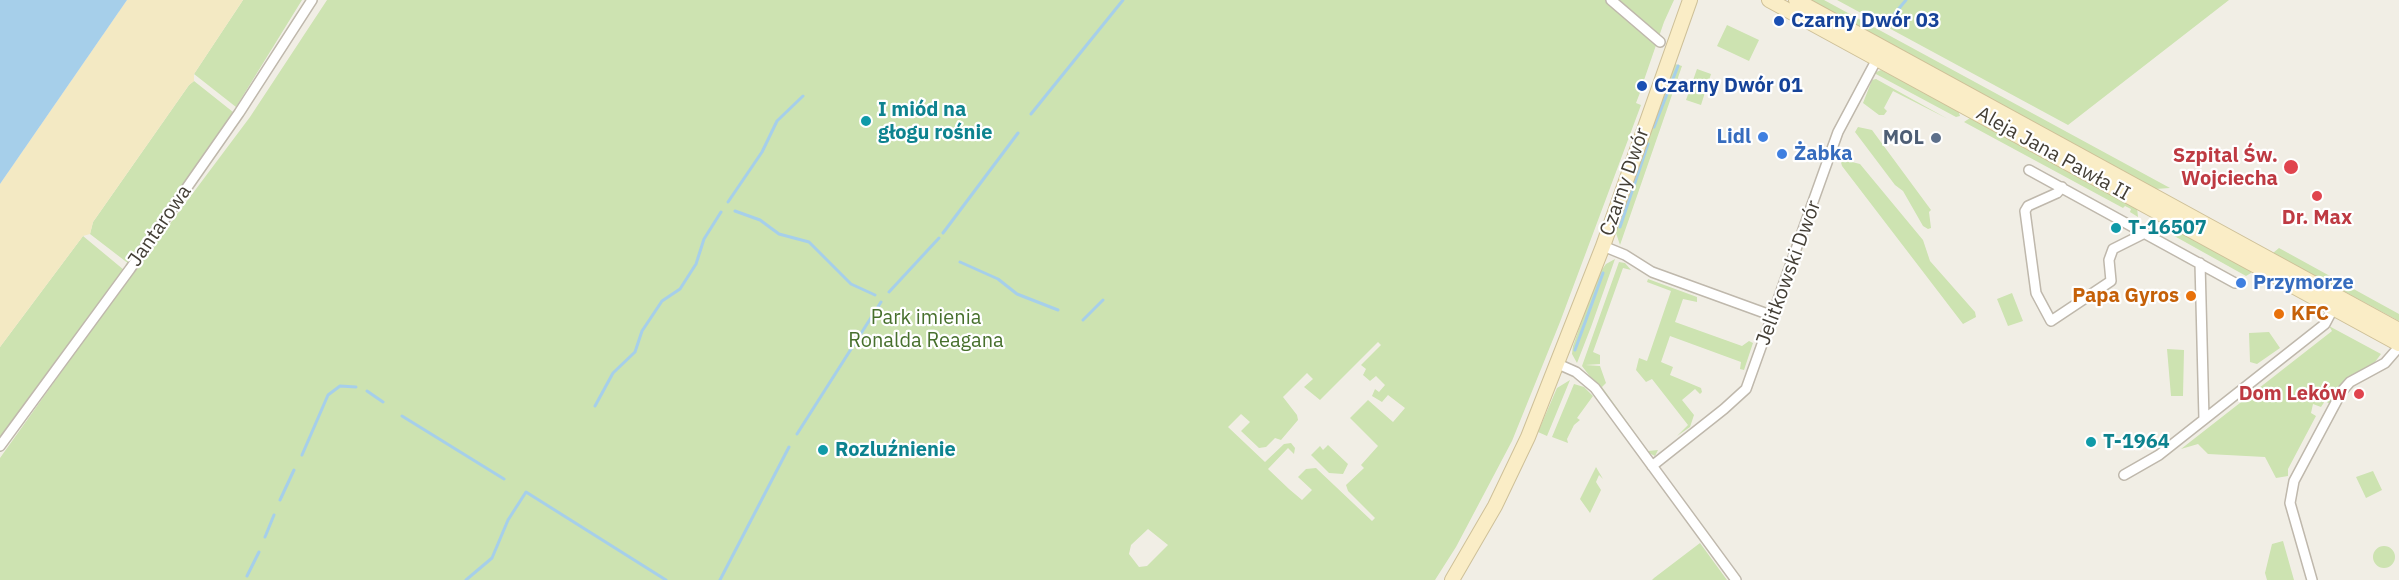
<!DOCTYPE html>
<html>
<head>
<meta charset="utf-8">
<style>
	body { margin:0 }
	canvas { display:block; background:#f1eee5 }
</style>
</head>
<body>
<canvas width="2399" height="580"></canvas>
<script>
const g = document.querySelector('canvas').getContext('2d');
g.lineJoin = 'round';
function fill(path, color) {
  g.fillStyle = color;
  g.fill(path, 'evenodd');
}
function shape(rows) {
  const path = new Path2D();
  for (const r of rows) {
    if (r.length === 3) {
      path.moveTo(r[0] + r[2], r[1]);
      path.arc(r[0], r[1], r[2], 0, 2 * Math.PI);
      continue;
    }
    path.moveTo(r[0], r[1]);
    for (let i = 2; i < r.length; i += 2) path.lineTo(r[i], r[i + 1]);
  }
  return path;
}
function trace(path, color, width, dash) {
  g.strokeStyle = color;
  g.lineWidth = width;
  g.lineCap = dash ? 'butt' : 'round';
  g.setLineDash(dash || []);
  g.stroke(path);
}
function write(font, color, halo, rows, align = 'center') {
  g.font = font + ' "IBM Plex Sans",sans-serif';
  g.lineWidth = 4.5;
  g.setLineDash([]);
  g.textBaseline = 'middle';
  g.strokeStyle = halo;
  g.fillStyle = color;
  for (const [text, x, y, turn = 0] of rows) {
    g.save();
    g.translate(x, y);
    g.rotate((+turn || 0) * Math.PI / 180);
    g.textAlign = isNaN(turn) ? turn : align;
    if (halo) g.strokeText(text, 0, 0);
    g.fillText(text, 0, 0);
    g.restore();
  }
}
const green = shape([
	[243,0,302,0,236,107,194,74],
	[327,0,1674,0,1664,22,1643,83,1641,83,1638,89,1641,90,1636,103,1641,105,1560,322,1512,441,1456,547,1435,580,0,580,0,458,109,305,250,117],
	[1378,342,1381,345,1361,365,1366,369,1363,375,1370,381,1376,376,1385,385,1379,392,1375,389,1372,396,1382,402,1388,395,1405,408,1393,422,1368,400,1350,418,1378,446,1361,465,1364,468,1346,485,1348,491,1375,518,1372,521,1316,468,1306,469,1298,477,1312,490,1302,500,1289,489,1268,469,1288,448,1294,454,1295,448,1291,443,1284,444,1265,462,1228,427,1241,414,1250,422,1241,431,1259,448,1266,447,1275,438,1281,440,1298,420,1297,415,1283,397,1307,373,1313,379,1304,387,1320,400],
	[1148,529,1168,545,1147,566,1139,567,1129,554,1131,545],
	[1808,0,1824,0,2170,188,2155,189],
	[1837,0,2229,0,2068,125],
	[1727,25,1759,40,1749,61,1717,46],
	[1675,64,1682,66,1620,245,1615,230,1662,90],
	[1697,69,1711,74,1701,105,1686,100],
	[1881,70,1958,110,1960,116,1956,117,1874,73],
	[1876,79,1948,119,1893,91,1884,108,1887,111,1884,115,1879,115,1863,103,1872,80],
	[194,81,233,112,129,264,90,234,93,222,189,85],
	[1970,118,2137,207,2138,217,2130,212,2131,209,2125,206,2123,208,1964,122],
	[1858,127,1872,130,1931,210,1929,212,1931,228,1928,229,1923,226,1903,191,1895,185,1855,132],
	[1840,159,1860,164,1923,240,1930,261,1975,312,1976,317,1963,324,1842,166],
	[2166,223,2252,270,2251,273,2246,276,2160,228],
	[83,236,124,270,0,438,0,347],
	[2279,248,2399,314,2399,321,2273,253],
	[1615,259,1591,327,1577,363,1572,354,1573,346,1598,275,1606,264],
	[1619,262,1625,263,1631,270,1623,268,1593,352,1600,355,1600,364,1585,365,1600,366,1606,383,1602,387,1648,451,1658,450,1655,456,1647,452,1582,366],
	[1648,279,1697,297,1697,302,1683,299,1675,322,1742,346,1749,341,1753,343,1744,370,1740,369,1741,362,1670,336,1661,362,1673,367,1670,375,1701,388,1702,392,1700,394,1695,389,1682,400,1694,415,1690,427,1677,436,1688,425,1652,379,1646,382,1636,370,1639,358,1647,361,1671,291,1647,282],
	[2012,293,2023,321,2008,326,1997,299],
	[2329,326,2381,354,2375,362,2345,380,2330,404,2325,401,2321,407,2313,404,2311,413,2316,416,2288,469,2288,476,2276,478,2265,457,2208,454,2198,444,2181,449,2332,331],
	[2269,332,2280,348,2257,364,2250,362,2249,333],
	[2167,349,2184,350,2183,396,2171,396],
	[1570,380,1547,436,1538,432,1557,388],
	[1574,384,1584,387,1593,396,1577,418,1580,420,1574,425,1567,439,1568,443,1552,437],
	[1328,445,1348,464,1343,474,1329,473,1311,455,1320,446,1323,450],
	[1596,467,1603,479,1599,475,1596,482,1601,490,1590,513,1580,499],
	[2373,471,2382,490,2366,498,2356,477],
	[2283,541,2294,580,2267,580,2265,573,2272,544],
	[1700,543,1727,580,1652,580,1654,578],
	[2384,557,11]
]);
const sand = shape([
	[127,0,243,0,194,74,194,81,189,85,93,222,90,234,83,236,0,347,0,184]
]);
const water = shape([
	[0,0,127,0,0,184]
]);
const stream = shape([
	[1886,24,1906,0],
	[1031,114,1123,0],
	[1654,127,1678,66],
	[728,202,762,152,777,121,803,96],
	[735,211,760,220,779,234,809,242,851,284,875,295],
	[1620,227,1648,144],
	[943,233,1018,133],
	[960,262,998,279,1017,294,1058,310],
	[889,292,939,238],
	[1083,320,1103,300],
	[1575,350,1603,273],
	[367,391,383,402],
	[595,406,613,373,635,352,642,331,662,301,680,289,696,264,704,239,721,212],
	[402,416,504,479],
	[797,434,881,302],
	[302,455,328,395,340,386,356,387],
	[280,500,294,470],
	[265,537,274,515],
	[247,576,259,552],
	[466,580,492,558,508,520,526,492,666,580],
	[720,580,789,447]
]);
const street = shape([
	[1611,0,1660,42],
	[2029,170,2235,283],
	[2062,187,2057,193,2028,206,2025,211,2036,293,2051,321,2111,281,2109,260,2113,249,2145,233],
	[1603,246,1625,255,1652,272,1773,316],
	[2200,263,2204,419],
	[1558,364,1576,372,1595,388,1736,580],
	[0,446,130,269,239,113,312,0],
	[1652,466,1724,409,1746,389,1838,132,1878,57],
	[2124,475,2159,455,2325,324,2334,307],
	[2312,580,2290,503,2294,481,2342,391,2350,382,2385,363,2399,347]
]);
const secondary = shape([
	[1769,0,2399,344],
	[1796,0,2399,330],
	[1452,580,1495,506,1528,437,1603,246,1690,0]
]);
const markers = [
	[1779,21,6,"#1a4fb4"],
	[1642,86,6,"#1a4fb4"],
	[866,121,6,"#0f9aa8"],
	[1763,137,6,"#3f7fe0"],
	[1936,138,6,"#5c6f8a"],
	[1782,154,6,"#3f7fe0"],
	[2291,167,8,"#e0444e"],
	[2317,196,6,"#e0444e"],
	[2116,228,6,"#0f9aa8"],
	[2241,283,6,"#3f7fe0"],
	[2191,296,6,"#e8710a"],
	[2279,314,6,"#e8710a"],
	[2359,394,6,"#e0444e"],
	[2091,442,6,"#0f9aa8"],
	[823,450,6,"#0f9aa8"]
];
const transitNames = [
	["Czarny Dwór 03",1791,21],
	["Czarny Dwór 01",1654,86]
];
const cultureNames = [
	["I miód na",878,110],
	["głogu rośnie",878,133],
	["T-16507",2128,228],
	["T-1964",2103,442],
	["Rozluźnienie",835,450]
];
const shopNames = [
	["Lidl",1751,137,"right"],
	["Żabka",1794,154],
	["Przymorze",2253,283]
];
const serviceNames = [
	["MOL",1924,138]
];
const streetNames = [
	["Aleja Jana Pawła II",2053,154,29],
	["Czarny Dwór",1625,182,-71],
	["Jantarowa",160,226,-55],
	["Jelitkowski Dwór",1789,273,-70]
];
const healthNames = [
	["Szpital Św.",2278,156],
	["Wojciecha",2278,179],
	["Dr. Max",2317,218,"center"],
	["Dom Leków",2347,394]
];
const foodNames = [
	["Papa Gyros",2179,296],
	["KFC",2291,314,"left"]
];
const parkNames = [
	["Park imienia",926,318],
	["Ronalda Reagana",926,341]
];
fill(green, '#cde3b1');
fill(sand, '#f3e9c3');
fill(water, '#a6cfea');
trace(stream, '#a6cfea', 3);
trace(street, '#bfb8ac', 12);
trace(secondary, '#cec098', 16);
trace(street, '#fff', 9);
trace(secondary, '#faedc6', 14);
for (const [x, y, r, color] of markers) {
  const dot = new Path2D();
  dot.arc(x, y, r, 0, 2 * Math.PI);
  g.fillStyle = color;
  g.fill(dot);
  trace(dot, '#fff', 2);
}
write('bold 20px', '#164399', '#fff', transitNames, 'left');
write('bold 20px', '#0d838f', '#fff', cultureNames, 'left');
write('bold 20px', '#366cbe', '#fff', shopNames, 'left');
write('bold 20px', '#4e5e75', '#fff', serviceNames, 'right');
write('20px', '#433e35', '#fff', streetNames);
write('bold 20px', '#be3a42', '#fff', healthNames, 'right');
write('bold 20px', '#c56008', '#fff', foodNames, 'right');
write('20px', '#47702d', '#fff', parkNames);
</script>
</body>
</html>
